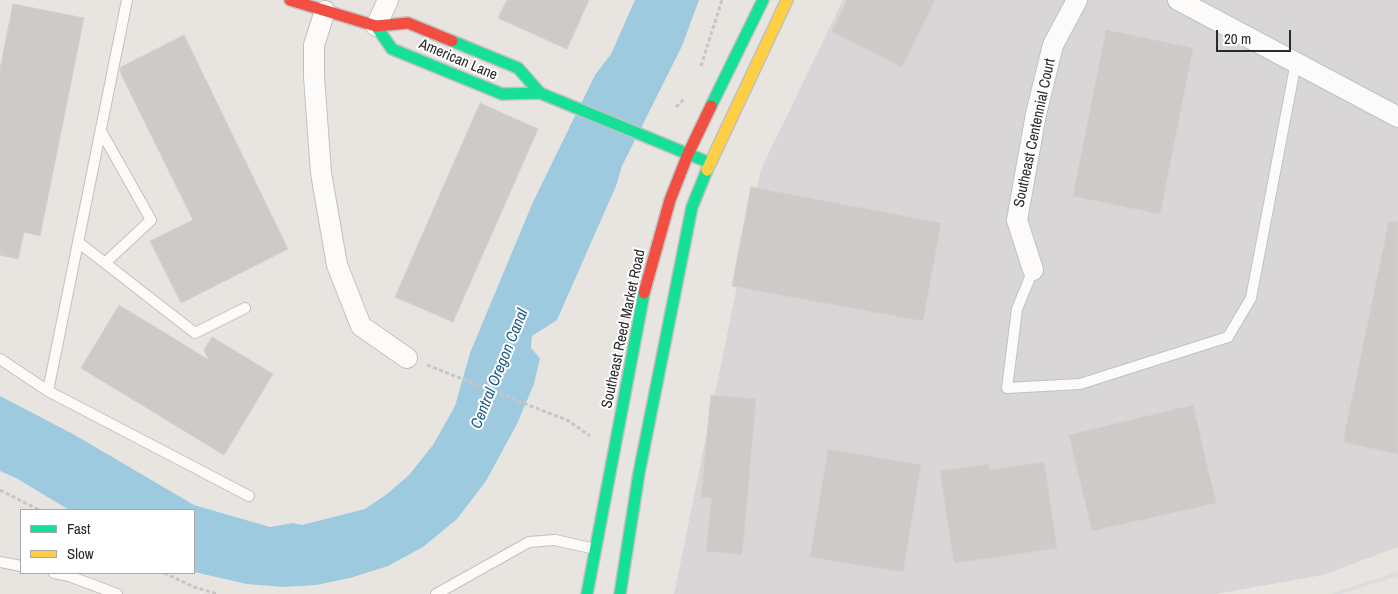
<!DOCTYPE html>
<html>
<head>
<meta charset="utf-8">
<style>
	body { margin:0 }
	#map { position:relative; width:1398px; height:594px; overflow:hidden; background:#e8e5e1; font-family:"Archivo Narrow",sans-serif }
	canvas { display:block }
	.legend { position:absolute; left:20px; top:509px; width:175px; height:65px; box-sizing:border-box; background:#fff; border:1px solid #aaa; margin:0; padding:6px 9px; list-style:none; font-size:15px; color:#2a2a2a }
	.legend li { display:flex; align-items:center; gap:10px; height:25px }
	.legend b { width:25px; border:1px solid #aaa }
	.scale { position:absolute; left:1216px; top:30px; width:75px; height:22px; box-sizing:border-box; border:2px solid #2a2a2a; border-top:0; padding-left:6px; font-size:15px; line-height:18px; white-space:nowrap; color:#2a2a2a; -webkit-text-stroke:4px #fff; paint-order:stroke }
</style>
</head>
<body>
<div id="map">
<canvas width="1398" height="594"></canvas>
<ul class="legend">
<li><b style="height:6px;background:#16e098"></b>Fast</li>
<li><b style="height:6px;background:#ffcf43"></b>Slow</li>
</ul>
<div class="scale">20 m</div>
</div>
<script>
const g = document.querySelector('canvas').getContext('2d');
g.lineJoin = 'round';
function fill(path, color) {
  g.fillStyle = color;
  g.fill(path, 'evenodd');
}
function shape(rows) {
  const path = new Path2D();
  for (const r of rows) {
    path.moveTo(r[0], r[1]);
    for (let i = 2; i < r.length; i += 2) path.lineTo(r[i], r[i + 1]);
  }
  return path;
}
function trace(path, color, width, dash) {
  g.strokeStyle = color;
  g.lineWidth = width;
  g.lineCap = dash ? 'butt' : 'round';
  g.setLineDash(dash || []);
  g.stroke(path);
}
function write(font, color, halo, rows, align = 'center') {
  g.font = font + ' "Archivo Narrow",sans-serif';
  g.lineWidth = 4;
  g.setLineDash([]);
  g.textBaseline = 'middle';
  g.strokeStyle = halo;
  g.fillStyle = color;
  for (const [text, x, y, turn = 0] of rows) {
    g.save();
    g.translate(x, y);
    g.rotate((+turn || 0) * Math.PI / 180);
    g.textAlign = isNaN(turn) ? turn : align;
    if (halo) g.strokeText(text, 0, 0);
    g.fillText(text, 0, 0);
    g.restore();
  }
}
const industrial = shape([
	[843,0,1398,0,1398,547,1323,575,1216,594,674,594,761,169]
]);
const water = shape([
	[635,0,699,0,682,46,622,166,616,186,557,320,532,336,531,348,540,358,534,384,517,424,486,481,457,519,423,547,388,566,350,578,316,585,284,587,247,584,194,572,194,510,69,510,16,478,0,471,0,396,73,434,194,505,270,527,293,523,302,525,365,509,387,494,409,475,433,445,455,406,470,353,533,202,595,75,611,54]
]);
const building = shape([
	[507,0,589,0,567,49,498,18,507,0],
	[847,0,935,0,902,67,832,32,847,0],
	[13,4,84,18,40,236,24,232,18,259,0,255,0,69,13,4],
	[1106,30,1193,48,1160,214,1073,196,1106,30],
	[184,35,288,249,181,303,150,241,193,220,120,72,121,67,184,35],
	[480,103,538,129,453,322,395,297,480,103],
	[751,187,941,223,923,321,732,286,751,187],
	[1389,221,1398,222,1398,454,1343,442,1389,221],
	[119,305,209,360,204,350,212,337,273,374,224,455,81,368,119,305],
	[711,395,756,399,742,555,706,551,712,498,701,497,711,395],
	[1193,405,1216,503,1092,531,1069,435,1193,405],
	[828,449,921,465,903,572,810,557,828,449],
	[1044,462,1057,548,954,563,940,471,989,464,990,470,1044,462]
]);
const path = shape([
	[701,66,722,0],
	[676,107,685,98],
	[427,365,569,421,590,436],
	[0,490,39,510],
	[164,573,194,587,217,594]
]);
const lane = shape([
	[127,0,48,391,249,496],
	[101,131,151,220,105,263,195,333,245,308],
	[78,242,105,263],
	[1033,270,1017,309,1007,388,1080,384,1228,337,1251,298,1296,62],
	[0,359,48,391],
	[0,562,21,566],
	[54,573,69,576,117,594],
	[436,594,529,542,555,540,595,549]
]);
const street = shape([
	[1178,0,1398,117],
	[325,11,314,45,314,77,321,173,337,265,361,326,407,358],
	[376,26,388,0],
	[1033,270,1017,220,1036,114,1053,45,1077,0]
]);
const fast = shape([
	[376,26,392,49,502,94,540,93,710,163],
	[452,41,518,68,540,93],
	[711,106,763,0],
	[587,594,644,293],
	[620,594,639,473,692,207,707,170]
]);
const slow = shape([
	[707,170,787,0]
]);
const jam = shape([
	[290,0,376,26,408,23,452,41],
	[644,293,670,200,688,154,711,106]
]);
const rail = shape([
	[1335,594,1398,574]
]);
const streetNames = [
	["American Lane",458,60,23],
	["Southeast Centennial Court",1035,133,-78],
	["Southeast Reed Market Road",624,329,-78]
];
const waterNames = [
	["Central Oregon Canal",500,369,-68]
];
fill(industrial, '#d9d6d8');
fill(water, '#9ecae0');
fill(building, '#cdcbc8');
trace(building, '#d3d1cd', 1);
trace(lane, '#c2c1c1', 12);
trace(street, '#c2c1c1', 22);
trace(fast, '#c2c1c1', 14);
trace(slow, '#c2c1c1', 14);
trace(jam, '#c2c1c1', 14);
trace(path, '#c6c6c5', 3, [4, 2.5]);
trace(lane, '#fcfbfa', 10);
trace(street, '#fcfbfa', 20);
trace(fast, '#16e098', 11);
trace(slow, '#ffcf43', 11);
trace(jam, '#f24e42', 11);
trace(rail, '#deddde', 4);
write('15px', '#2a2a2a', '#fff', streetNames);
write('italic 16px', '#1d5e8b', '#fff', waterNames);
</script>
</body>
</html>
